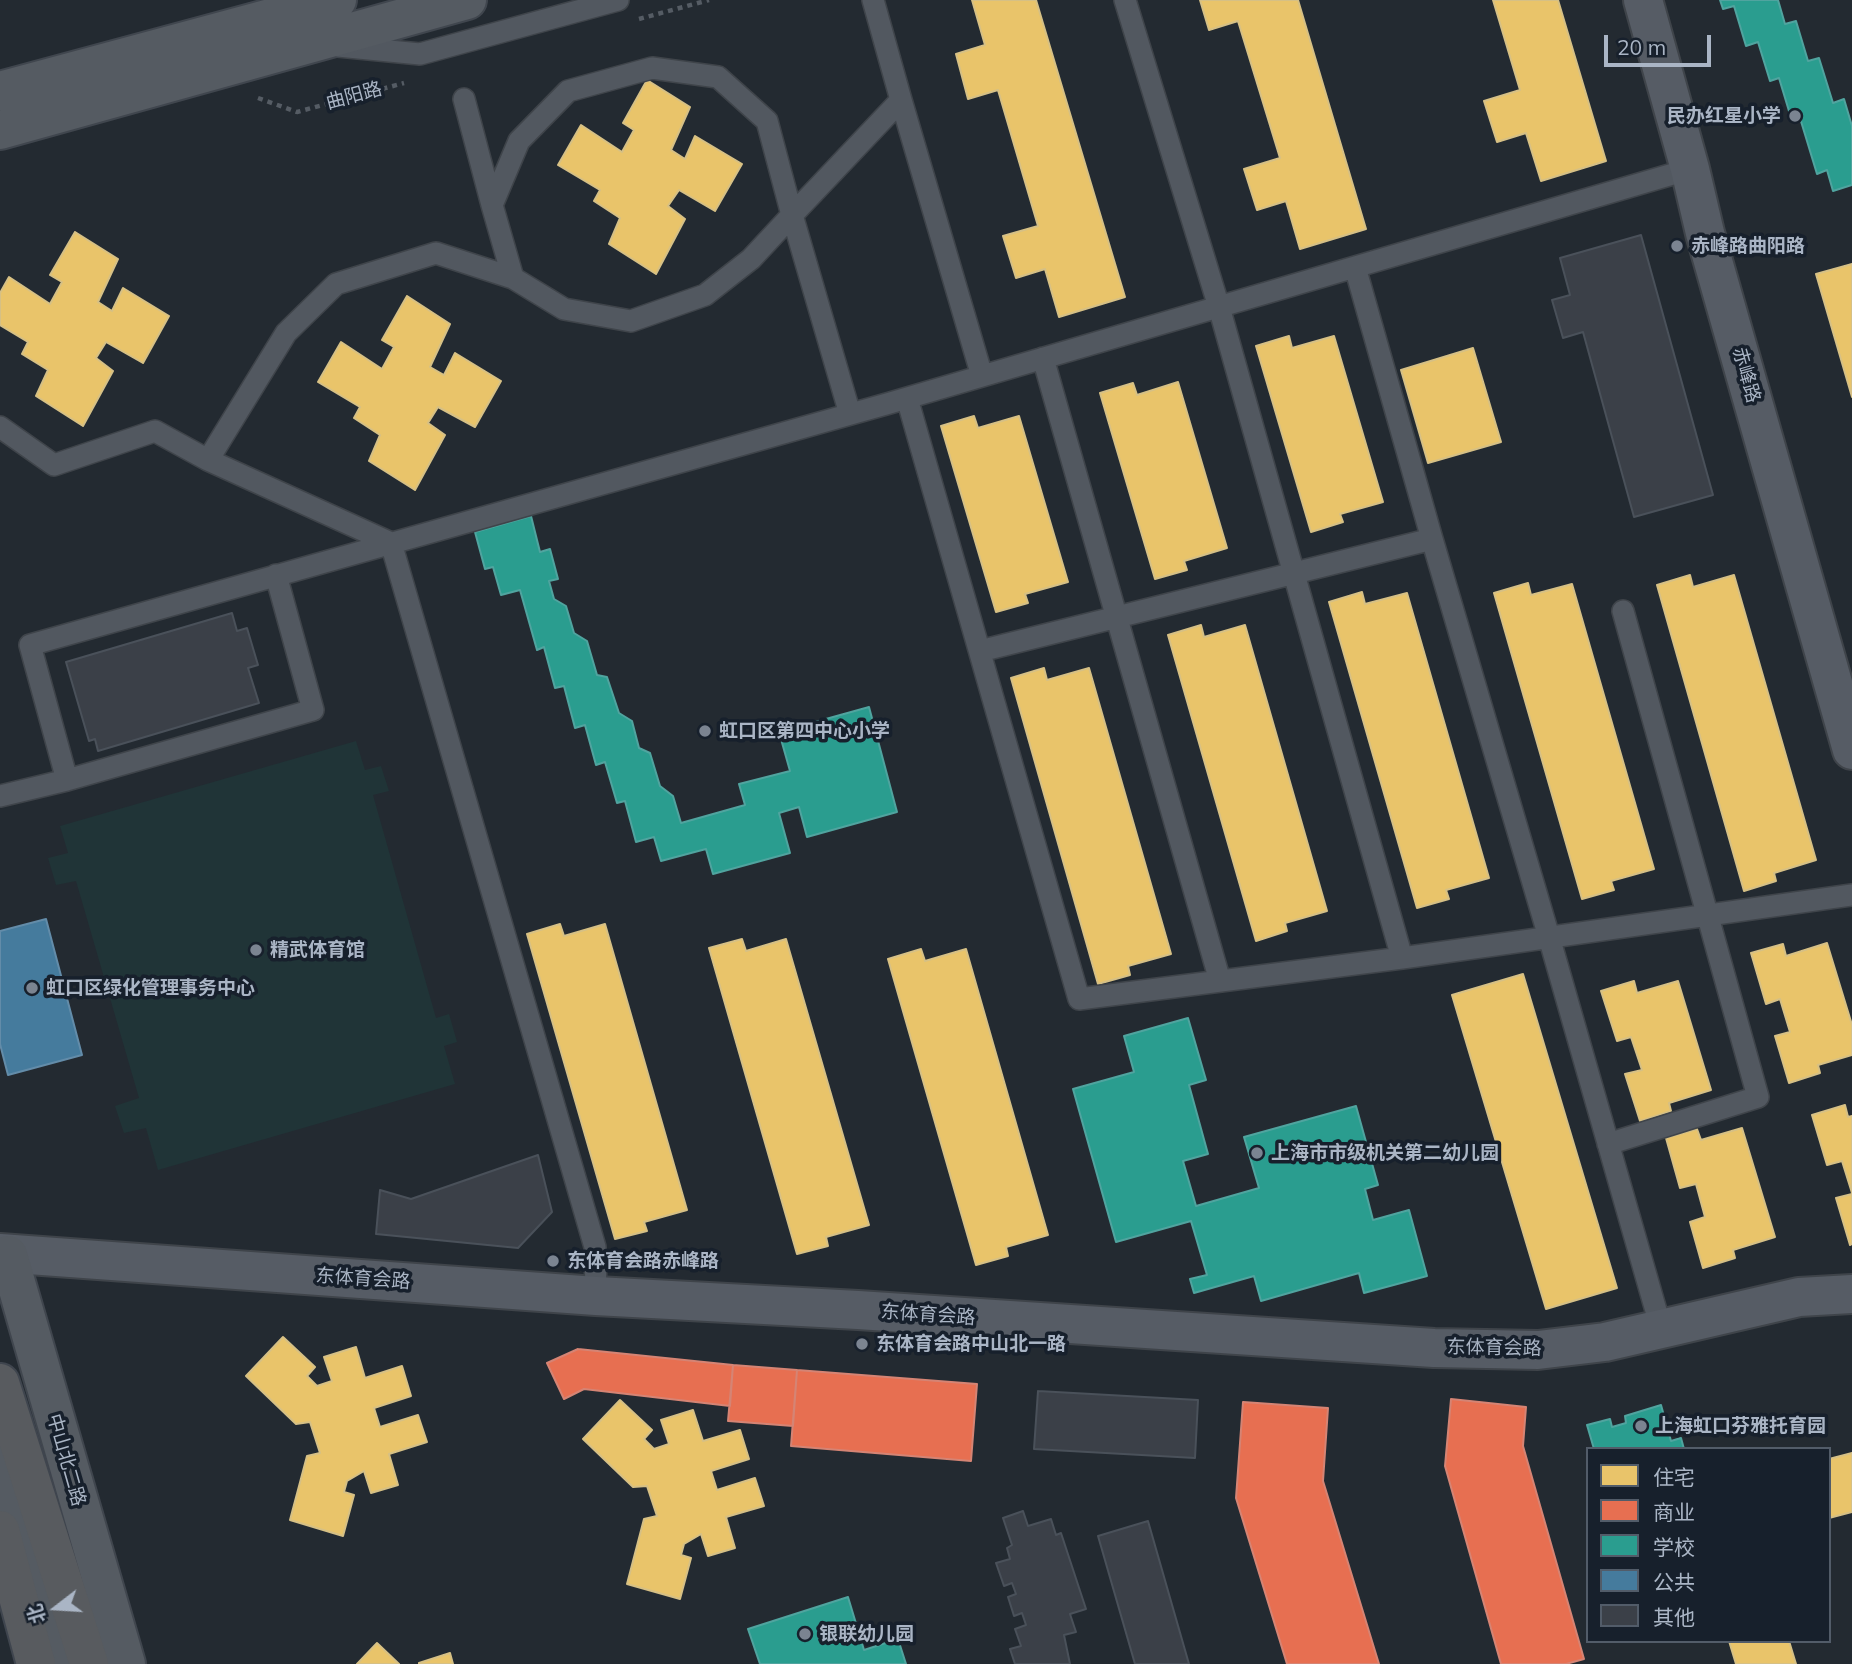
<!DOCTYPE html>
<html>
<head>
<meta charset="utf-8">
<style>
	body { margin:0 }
	#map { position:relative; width:1852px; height:1664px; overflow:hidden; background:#232a31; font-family:Mulish,"Noto Sans SC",sans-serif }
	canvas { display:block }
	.legend { position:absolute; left:1586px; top:1447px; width:245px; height:196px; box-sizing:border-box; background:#17202c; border:2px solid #525c69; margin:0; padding:9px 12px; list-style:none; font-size:21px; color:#aab5c5 }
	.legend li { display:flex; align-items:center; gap:14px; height:35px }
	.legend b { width:35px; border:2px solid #525c69 }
	.north { position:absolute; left:21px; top:1573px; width:70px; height:70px; -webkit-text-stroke:5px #17202c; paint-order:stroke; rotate:253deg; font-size:19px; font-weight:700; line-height:28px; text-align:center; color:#aab5c5 }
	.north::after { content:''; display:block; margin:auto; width:24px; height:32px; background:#aab5c5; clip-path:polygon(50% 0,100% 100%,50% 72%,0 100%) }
	.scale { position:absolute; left:1604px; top:35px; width:107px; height:32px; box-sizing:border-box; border:4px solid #aab5c5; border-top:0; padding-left:9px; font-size:21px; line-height:24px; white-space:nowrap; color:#aab5c5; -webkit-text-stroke:5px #17202c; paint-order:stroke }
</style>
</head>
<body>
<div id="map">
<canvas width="1852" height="1664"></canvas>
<ul class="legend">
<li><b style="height:19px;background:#e9c46a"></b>住宅</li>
<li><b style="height:19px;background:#e76f51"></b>商业</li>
<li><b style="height:19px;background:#2a9d8f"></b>学校</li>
<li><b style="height:19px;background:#457b9d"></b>公共</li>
<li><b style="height:19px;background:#3b4048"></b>其他</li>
</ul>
<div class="north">北</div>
<div class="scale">20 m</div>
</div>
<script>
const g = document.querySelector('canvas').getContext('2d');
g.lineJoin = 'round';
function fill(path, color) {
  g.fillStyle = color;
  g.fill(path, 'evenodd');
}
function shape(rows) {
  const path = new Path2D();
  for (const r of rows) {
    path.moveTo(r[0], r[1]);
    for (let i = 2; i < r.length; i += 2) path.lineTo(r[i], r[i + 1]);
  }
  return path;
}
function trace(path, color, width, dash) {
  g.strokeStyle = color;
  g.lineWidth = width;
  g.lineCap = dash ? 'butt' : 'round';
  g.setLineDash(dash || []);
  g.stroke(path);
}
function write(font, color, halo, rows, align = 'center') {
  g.font = font + ' Mulish,"Noto Sans SC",sans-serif';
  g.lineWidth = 7;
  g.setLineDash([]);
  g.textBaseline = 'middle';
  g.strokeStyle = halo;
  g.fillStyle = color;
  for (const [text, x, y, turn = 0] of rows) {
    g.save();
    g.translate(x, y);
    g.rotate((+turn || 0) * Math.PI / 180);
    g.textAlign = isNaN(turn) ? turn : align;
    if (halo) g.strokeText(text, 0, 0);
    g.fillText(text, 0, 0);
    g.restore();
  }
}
const green = shape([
	[356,741,365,770,381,766,389,791,373,795,436,1018,449,1014,457,1042,444,1046,455,1084,158,1170,146,1128,124,1133,115,1106,139,1098,76,881,56,885,48,858,68,853,60,826]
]);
const homes = shape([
	[972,0,1036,0,1125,297,1059,317,1045,269,1016,278,1003,236,1038,226,998,90,968,99,956,54,985,45,972,0],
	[1200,0,1298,0,1366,229,1300,249,1286,201,1257,210,1244,169,1280,158,1238,21,1209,30,1200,0],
	[1493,0,1558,0,1606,161,1541,181,1526,133,1497,142,1484,101,1520,90,1493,0],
	[647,80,690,107,671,150,685,159,695,136,742,164,715,211,679,190,668,206,685,219,656,274,609,244,620,218,594,201,600,190,558,165,581,125,622,152,634,130,623,123,647,80],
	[75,232,118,259,98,302,112,311,123,288,169,316,143,363,106,342,96,358,113,371,83,426,36,396,48,370,22,354,28,342,0,325,0,293,9,277,50,304,62,282,50,275,75,232],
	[1852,264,1852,397,1816,274,1852,264],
	[407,296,450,324,430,367,444,375,455,353,501,381,475,427,438,407,428,423,445,435,415,490,369,461,380,435,354,418,360,407,318,382,341,342,382,369,394,347,382,340,407,296],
	[1289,336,1292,348,1334,336,1383,502,1340,514,1343,522,1311,532,1256,346,1289,336],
	[1473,348,1501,442,1428,463,1401,370,1473,348],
	[1178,382,1227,548,1184,561,1187,570,1155,579,1100,393,1133,383,1137,395,1178,382],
	[974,416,978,428,1019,416,1068,582,1025,594,1028,603,996,612,941,426,974,416],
	[1690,575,1693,587,1734,575,1816,860,1774,873,1776,881,1744,891,1657,585,1690,575],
	[1528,583,1531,595,1572,584,1654,869,1611,881,1614,890,1582,899,1494,593,1528,583],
	[1362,592,1365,604,1407,593,1489,878,1446,890,1449,899,1417,908,1329,602,1362,592],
	[1201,625,1204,637,1245,625,1327,911,1285,923,1287,931,1256,941,1168,635,1201,625],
	[1044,668,1047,680,1089,668,1171,954,1128,966,1130,975,1098,984,1011,678,1044,668],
	[560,924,564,936,605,924,687,1210,644,1222,647,1231,615,1239,527,934,560,924],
	[742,939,746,951,786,939,869,1225,826,1237,828,1246,797,1254,709,948,742,939],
	[1827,943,1852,1025,1852,1055,1818,1065,1820,1073,1789,1083,1775,1036,1790,1032,1780,999,1766,1004,1751,953,1783,944,1786,956,1827,943],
	[921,949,925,961,966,949,1048,1235,1006,1247,1008,1256,976,1265,888,959,921,949],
	[1523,974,1617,1288,1546,1309,1452,995,1523,974],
	[1634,981,1637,993,1678,981,1711,1090,1669,1103,1671,1111,1640,1121,1625,1074,1642,1070,1631,1037,1617,1041,1601,991,1634,981],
	[1845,1105,1848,1117,1852,1116,1852,1193,1842,1161,1827,1165,1812,1115,1845,1105],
	[1742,1128,1775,1237,1733,1250,1735,1258,1703,1268,1690,1222,1705,1217,1696,1184,1680,1188,1666,1138,1697,1129,1701,1140,1742,1128],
	[1852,1194,1852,1244,1850,1245,1836,1198,1852,1194],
	[283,1337,315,1367,307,1376,317,1386,332,1381,324,1357,356,1347,365,1378,402,1366,411,1396,374,1408,380,1427,418,1415,427,1442,389,1454,398,1485,371,1493,364,1471,347,1481,344,1492,354,1495,343,1536,290,1520,307,1456,320,1453,310,1422,296,1424,246,1376,283,1337],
	[620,1400,652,1430,644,1439,654,1449,669,1444,661,1420,693,1410,703,1441,740,1430,749,1459,711,1471,717,1490,755,1478,764,1506,726,1517,735,1548,708,1556,701,1534,684,1544,681,1555,691,1558,680,1599,627,1584,644,1519,657,1516,647,1486,633,1487,583,1439,620,1400],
	[1852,1453,1852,1512,1829,1518,1829,1459,1852,1453],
	[1729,1641,1789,1641,1796,1664,1736,1664,1729,1641],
	[377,1643,399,1664,357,1664,377,1643],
	[450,1653,453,1664,419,1664,419,1663,450,1653]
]);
const shops = shape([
	[578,1349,733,1365,730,1406,584,1389,564,1399,547,1363,578,1349],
	[733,1365,797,1370,793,1426,728,1421,733,1365],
	[797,1370,977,1384,971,1461,791,1446,797,1370],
	[1451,1399,1526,1407,1523,1446,1584,1659,1566,1664,1501,1664,1445,1466,1451,1399],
	[1243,1402,1328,1408,1323,1481,1379,1664,1287,1664,1236,1498,1243,1402]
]);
const schools = shape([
	[1720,0,1778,0,1785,24,1796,21,1808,61,1819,58,1833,103,1844,99,1852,126,1852,185,1833,191,1827,170,1817,174,1800,118,1792,121,1779,78,1770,81,1758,42,1746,46,1734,6,1723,9,1720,0],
	[531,516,540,552,550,549,558,579,549,581,554,599,566,606,574,633,587,641,597,675,607,677,619,713,632,721,639,748,650,753,660,786,673,796,681,823,745,805,739,784,790,771,779,732,869,707,897,812,807,837,799,807,779,813,790,853,713,874,706,849,661,861,654,837,636,842,625,801,617,803,605,762,596,765,585,725,575,728,564,686,555,688,544,647,537,650,520,590,501,595,493,567,485,569,475,532,531,516],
	[1188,1018,1206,1080,1189,1085,1208,1154,1183,1161,1196,1206,1259,1188,1244,1137,1356,1106,1378,1185,1365,1189,1373,1220,1409,1210,1427,1276,1364,1293,1359,1273,1261,1301,1254,1276,1194,1293,1190,1279,1207,1275,1191,1221,1116,1242,1073,1089,1134,1072,1124,1036,1188,1018],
	[1661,1405,1671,1441,1681,1438,1684,1449,1594,1449,1587,1425,1610,1419,1612,1427,1626,1423,1625,1416,1661,1405],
	[848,1597,864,1650,898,1639,906,1664,760,1664,748,1629,848,1597]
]);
const public = shape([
	[46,919,82,1055,8,1075,0,1044,0,931,46,919]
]);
const building = shape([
	[1641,235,1713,495,1634,517,1583,332,1563,338,1552,300,1570,295,1560,258,1641,235],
	[232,613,237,631,247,628,258,665,248,668,259,703,98,751,95,739,89,741,66,662,232,613],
	[538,1155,552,1212,518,1248,376,1234,380,1190,411,1199,538,1155],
	[1038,1391,1198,1400,1195,1458,1034,1449,1038,1391],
	[1023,1511,1028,1526,1051,1519,1056,1535,1061,1533,1086,1609,1070,1614,1076,1632,1064,1635,1070,1664,1015,1664,1010,1649,1021,1646,1015,1629,1026,1625,1022,1613,1014,1616,1008,1597,1016,1594,1012,1583,1004,1586,996,1563,1010,1559,1007,1548,1012,1545,1003,1518,1023,1511],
	[1148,1521,1189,1664,1135,1664,1098,1536,1148,1521]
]);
const path = shape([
	[639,19,709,0],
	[258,98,297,112,404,83]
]);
const lane = shape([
	[338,46,420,54,618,0],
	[464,99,492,205],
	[901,100,982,376],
	[1355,267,1432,539],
	[1043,358,1220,981],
	[907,398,1079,999,1402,958,1219,307,1125,0],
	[850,414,792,215,767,121,718,77,652,68,568,91,519,141,492,205,513,278,564,309,631,321,705,295,751,259,792,215,901,100,873,0],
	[0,427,54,465,155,431,208,460,286,333,336,284,436,253,513,278],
	[208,460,391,543,595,1247,596,1296],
	[980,651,1432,539,1549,937,1661,1328],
	[67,780,313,710,276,575],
	[0,796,67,780,30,645,890,403,1690,169],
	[1402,958,1852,895],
	[1608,1144,1758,1097,1623,611]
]);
const secondary = shape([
	[1643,0,1690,169,1705,233,1852,750],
	[0,1253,596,1296,858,1310,1434,1348,1538,1350,1605,1342,1799,1297,1852,1294]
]);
const primary = shape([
	[0,91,337,0],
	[0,130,467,0],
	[8,1255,126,1664],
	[0,1453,61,1664]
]);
const highway = shape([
	[0,1383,89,1664],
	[0,1530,36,1664]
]);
const markers = [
	[1795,116,7,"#7b8491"],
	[1677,246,7,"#7b8491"],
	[705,731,7,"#7b8491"],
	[256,950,7,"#7b8491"],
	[32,988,7,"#7b8491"],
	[1257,1153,7,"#7b8491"],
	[553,1261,7,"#7b8491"],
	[862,1344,7,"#7b8491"],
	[1641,1426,7,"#7b8491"],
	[805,1634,7,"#7b8491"]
];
const streetNames = [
	["曲阳路",354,96,-15],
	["赤峰路",1746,375,74],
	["东体育会路",363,1279,4],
	["东体育会路",928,1315,4],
	["东体育会路",1494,1348,1],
	["中山北二路",66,1460,74]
];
const poiNames = [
	["民办红星小学",1781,116,"right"],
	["赤峰路曲阳路",1691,246],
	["虹口区第四中心小学",719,731],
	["精武体育馆",270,950],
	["虹口区绿化管理事务中心",46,988],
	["上海市市级机关第二幼儿园",1271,1153],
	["东体育会路赤峰路",567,1261],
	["东体育会路中山北一路",876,1344],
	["上海虹口芬雅托育园",1655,1426],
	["银联幼儿园",819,1634]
];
fill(green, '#203437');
fill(homes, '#e9c46a');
trace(homes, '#d6c085', 2);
fill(shops, '#e76f51');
trace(shops, '#d58474', 2);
fill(schools, '#2a9d8f');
trace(schools, '#50a49f', 2);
fill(public, '#457b9d');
trace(public, '#638ca9', 2);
fill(building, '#3b4048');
trace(building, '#4a515a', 2);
trace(lane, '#3f444a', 24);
trace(secondary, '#3f444a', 42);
trace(primary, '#40464e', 42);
trace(highway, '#3f454e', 42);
trace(path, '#555c64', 4.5, [5, 5]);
trace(lane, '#525860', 21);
trace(secondary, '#565c65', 38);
trace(primary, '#555b62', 38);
trace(highway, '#585b5f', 38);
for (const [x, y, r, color] of markers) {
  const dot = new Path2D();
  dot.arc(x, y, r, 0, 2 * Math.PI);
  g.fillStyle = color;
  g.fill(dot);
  trace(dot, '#17202c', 2.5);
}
write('19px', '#aab5c5', '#17202c', streetNames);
write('bold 19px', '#aab5c5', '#17202c', poiNames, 'left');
</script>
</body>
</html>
